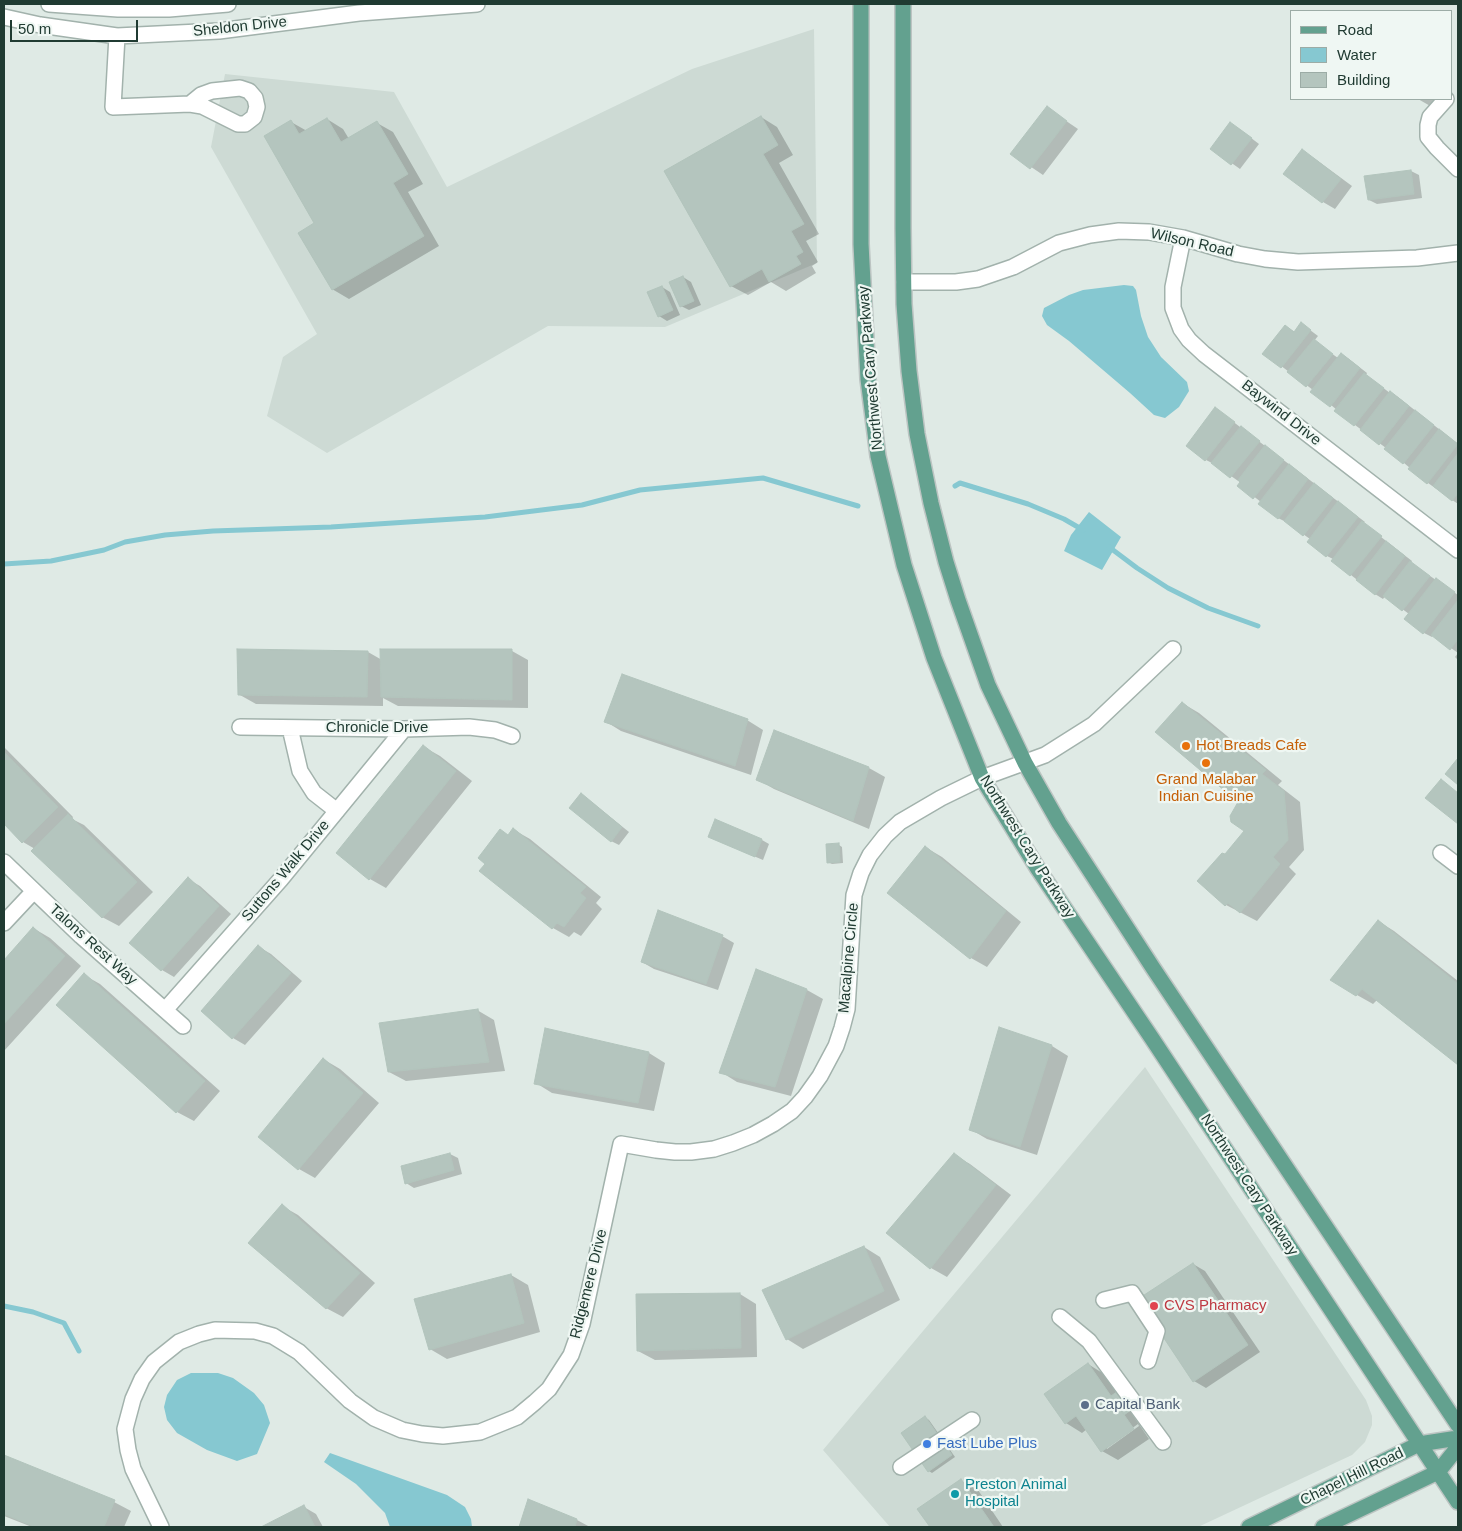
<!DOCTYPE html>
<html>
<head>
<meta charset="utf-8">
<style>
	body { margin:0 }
	#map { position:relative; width:1462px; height:1531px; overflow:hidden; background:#dfeae5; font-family:Arial,sans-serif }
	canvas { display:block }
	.frame { position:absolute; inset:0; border:5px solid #203b32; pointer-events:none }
	.legend { position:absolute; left:1290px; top:10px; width:162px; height:90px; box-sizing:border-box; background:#eff7f3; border:1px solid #9caca6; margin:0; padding:6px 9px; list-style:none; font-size:15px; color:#203b32 }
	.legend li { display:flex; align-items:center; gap:10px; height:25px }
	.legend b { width:25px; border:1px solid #9caca6 }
	.scale { position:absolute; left:10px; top:20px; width:128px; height:22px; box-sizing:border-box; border:2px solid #203b32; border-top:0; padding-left:6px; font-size:15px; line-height:18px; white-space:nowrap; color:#203b32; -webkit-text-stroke:4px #eff7f3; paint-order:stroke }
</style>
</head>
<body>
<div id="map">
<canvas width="1462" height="1531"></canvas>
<div class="frame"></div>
<ul class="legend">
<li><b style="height:6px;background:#63a18f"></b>Road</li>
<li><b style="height:14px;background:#86c8d1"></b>Water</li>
<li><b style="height:14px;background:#b4c5be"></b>Building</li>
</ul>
<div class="scale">50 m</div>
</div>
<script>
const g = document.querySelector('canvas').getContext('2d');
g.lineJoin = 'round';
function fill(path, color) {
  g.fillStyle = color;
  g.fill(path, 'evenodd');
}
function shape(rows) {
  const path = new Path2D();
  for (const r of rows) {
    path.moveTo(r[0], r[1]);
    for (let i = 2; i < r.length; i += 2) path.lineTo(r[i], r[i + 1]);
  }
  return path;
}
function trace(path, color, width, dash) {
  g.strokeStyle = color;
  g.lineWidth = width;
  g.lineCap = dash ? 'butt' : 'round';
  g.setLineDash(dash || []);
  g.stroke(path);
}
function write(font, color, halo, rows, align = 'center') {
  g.font = font + ' Arial,sans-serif';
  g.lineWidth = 4.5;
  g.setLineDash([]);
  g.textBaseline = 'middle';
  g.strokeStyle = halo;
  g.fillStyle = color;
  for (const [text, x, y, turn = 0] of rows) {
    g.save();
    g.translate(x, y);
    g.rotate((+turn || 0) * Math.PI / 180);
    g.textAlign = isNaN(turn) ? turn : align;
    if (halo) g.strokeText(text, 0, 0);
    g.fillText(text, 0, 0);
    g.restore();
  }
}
const built = shape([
	[814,29,817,263,665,327,548,326,327,453,267,416,283,357,317,334,211,147,225,74,394,92,447,187,692,69],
	[1145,1067,1366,1400,1372,1416,1372,1425,1365,1442,1352,1455,1198,1527,890,1527,823,1450]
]);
const water = shape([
	[1124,285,1133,286,1136,290,1141,316,1148,337,1161,357,1187,382,1189,391,1179,407,1165,418,1154,415,1130,393,1069,341,1047,325,1042,316,1044,308,1069,295,1083,290],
	[1089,512,1121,537,1102,570,1064,551,1071,535],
	[191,1373,218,1373,233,1378,254,1393,264,1405,270,1423,257,1454,237,1461,207,1450,177,1433,167,1420,164,1407,167,1395,177,1380],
	[330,1453,447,1495,465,1507,471,1519,472,1527,390,1527,385,1513,356,1484,324,1462]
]);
const shadow = shape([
	[1418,99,1438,99,1432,107],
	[1047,108,1078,129,1043,175,1012,154],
	[761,117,777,127,793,155,779,163,819,234,806,241,818,262,812,266,816,273,786,291,771,282,748,295,731,286],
	[327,119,343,129,349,139,377,123,393,132,423,184,408,192,439,246,349,299,332,289,291,122,307,131],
	[1238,128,1259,144,1240,169,1212,149],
	[1302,151,1314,158,1352,186,1335,209,1323,202,1285,174],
	[1411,171,1419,175,1422,198,1377,204,1369,200],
	[683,277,691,282,701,305,689,310,681,306],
	[662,287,670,292,680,315,667,321,659,316],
	[1302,324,1318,336,1314,341,1338,358,1341,354,1349,359,1367,373,1366,375,1390,393,1398,397,1458,444,1458,504,1428,483,1386,448,1355,425,1313,390,1264,353,1285,326,1295,332],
	[1223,414,1365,522,1363,523,1412,561,1411,563,1458,595,1458,660,1455,657,1458,653,1433,635,1432,637,1424,633,1409,614,1385,596,1383,599,1375,594,1332,560,1333,559,1327,556,1310,539,1286,522,1278,518,1261,502,1239,485,1241,483,1214,464,1206,460],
	[238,650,368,652,382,660,512,651,528,660,528,708,398,706,383,698,383,706,256,704,240,695],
	[1182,703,1199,713,1282,781,1278,785,1300,802,1304,850,1289,867,1296,874,1257,921,1226,905,1226,856,1245,831,1240,802],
	[747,720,763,730,751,775,621,731,605,721],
	[4,747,73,817,72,819,84,825,153,892,119,926,102,917,35,849,23,842,4,822],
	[424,747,440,756,472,781,386,888,370,879],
	[869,768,885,777,869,829,774,789,757,779],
	[589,800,629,832,619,845,611,841],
	[514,830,530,839,601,897,596,903,602,909,581,936,574,932,569,937,553,928,509,836],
	[709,837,762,840,769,844,763,860],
	[839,845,842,847,843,863,832,864,828,862],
	[925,847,942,857,1021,922,987,967,971,958],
	[188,879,200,886,231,914,174,977,162,970,131,943],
	[1378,921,1394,931,1458,981,1458,1063,1378,999,1373,1004,1357,995],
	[33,928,50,938,81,966,4,1051,4,962],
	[722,936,734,943,718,990,654,969,642,962],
	[259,947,271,954,302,981,245,1045,233,1038],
	[756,971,807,990,823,999,791,1096,737,1082,721,1072],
	[84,975,100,984,220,1091,194,1121,177,1112,58,1005],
	[477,1010,494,1020,505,1071,406,1081,389,1072],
	[1052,1046,1068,1056,1037,1155,987,1139,970,1129],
	[649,1053,665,1063,654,1111,552,1093,536,1083],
	[323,1059,340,1069,379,1103,315,1178,299,1169],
	[450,1154,458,1158,462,1174,414,1188,406,1183],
	[954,1155,970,1164,1011,1195,947,1277,931,1268,888,1233],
	[282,1206,298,1215,375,1283,343,1317,326,1308],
	[864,1247,880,1257,900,1300,803,1349,787,1339],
	[1193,1264,1205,1271,1260,1352,1206,1388,1194,1381],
	[511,1275,528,1285,540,1332,447,1359,430,1349],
	[740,1294,756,1304,757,1357,655,1360,638,1351],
	[1088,1364,1104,1374,1117,1393,1129,1385,1132,1387,1145,1404,1132,1414,1149,1439,1118,1460,1102,1451,1087,1429,1082,1433,1066,1423],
	[1138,1424,1139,1426,1107,1449,1107,1446],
	[926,1418,929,1420,955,1457,932,1473,929,1471],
	[4,1457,114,1502,131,1511,124,1527,32,1527,4,1516],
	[961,1481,978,1490,1003,1527,931,1527,919,1509],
	[529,1500,577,1520,590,1527,520,1527],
	[304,1507,316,1514,323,1527,264,1527]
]);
const stream = shape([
	[955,486,960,483,1028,504,1064,519,1083,530],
	[1109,547,1137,568,1168,588,1208,608,1258,626],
	[4,564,51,561,104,550,125,542,165,535,213,531,331,527,485,517,582,505,640,490,763,478,858,506],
	[4,1306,33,1312,64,1323,79,1351]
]);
const building = shape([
	[1047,106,1067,121,1030,169,1010,154,1047,106],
	[761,116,778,145,763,154,804,224,791,231,803,252,796,256,801,264,769,282,762,269,730,287,664,171,761,116],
	[327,118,341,142,377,121,408,174,393,183,424,236,332,290,298,233,314,223,264,136,291,120,299,134,327,118],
	[1230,122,1252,138,1231,165,1210,149,1230,122],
	[1302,149,1341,179,1322,203,1283,174,1302,149],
	[1411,170,1414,194,1368,200,1364,176,1411,170],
	[683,276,694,301,680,307,669,282,683,276],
	[662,286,673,310,658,317,647,292,662,286],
	[1301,322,1311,330,1281,368,1262,354,1285,325,1294,332,1301,322],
	[1314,339,1333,354,1306,387,1287,372,1314,339],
	[1341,353,1360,368,1330,407,1310,392,1341,353],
	[1364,373,1384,388,1354,426,1334,411,1364,373],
	[1390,391,1409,406,1379,445,1360,430,1390,391],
	[1215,407,1235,422,1205,461,1186,446,1215,407],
	[1415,410,1434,425,1403,464,1384,449,1415,410],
	[1241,426,1260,441,1230,478,1211,463,1241,426],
	[1439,429,1458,444,1427,484,1408,469,1439,429],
	[1265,445,1284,460,1253,499,1237,486,1240,482,1238,480,1265,445],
	[1458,453,1458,493,1452,501,1433,486,1458,453],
	[1289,464,1308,479,1278,519,1258,504,1289,464],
	[1314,483,1333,498,1303,536,1284,521,1314,483],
	[1338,501,1358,517,1326,557,1307,542,1338,501],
	[1362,521,1382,536,1350,576,1331,561,1362,521],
	[1386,541,1405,556,1375,595,1356,580,1386,541],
	[1410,561,1430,576,1402,611,1383,596,1410,561],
	[1436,578,1455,592,1423,634,1404,619,1436,578],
	[1458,600,1458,639,1450,650,1431,635,1458,600],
	[237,649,368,651,367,697,238,695,237,649],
	[380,649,512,649,512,700,381,697,380,649],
	[622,674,748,719,735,766,604,722,622,674],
	[1182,702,1266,770,1262,774,1284,791,1288,840,1273,857,1280,864,1240,913,1228,903,1225,906,1197,881,1222,853,1225,854,1244,831,1231,822,1230,816,1238,802,1155,732,1182,702],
	[774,730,869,767,853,821,756,780,774,730],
	[423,745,456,771,369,880,336,853,423,745],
	[4,752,58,807,22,843,4,824,4,752],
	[1458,758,1458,785,1445,774,1458,758],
	[1441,779,1458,793,1458,824,1425,798,1441,779],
	[581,793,622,827,611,842,569,808,581,793],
	[68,814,137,882,102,918,31,851,68,814],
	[715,819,762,839,755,857,708,837,715,819],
	[513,828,586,887,580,893,586,898,564,927,557,923,552,929,479,871,485,864,478,858,500,829,508,835,513,828],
	[839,843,840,862,827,863,826,844,839,843],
	[925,846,1006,911,970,959,887,893,925,846],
	[188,877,219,906,161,971,129,943,188,877],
	[658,910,723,935,706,984,641,962,658,910],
	[1378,920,1458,984,1458,1065,1362,989,1356,996,1330,980,1378,920],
	[33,927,65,956,4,1024,4,960,33,927],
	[258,945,291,973,232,1039,201,1011,258,945],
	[756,969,807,989,775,1087,719,1073,756,969],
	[84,973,205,1081,176,1113,56,1005,84,973],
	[478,1009,489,1062,388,1072,379,1023,478,1009],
	[999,1027,1052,1045,1020,1147,969,1130,999,1027],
	[545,1028,649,1052,638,1103,534,1084,545,1028],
	[323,1058,363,1093,298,1170,258,1137,323,1058],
	[450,1153,454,1170,405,1184,401,1166,450,1153],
	[954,1153,996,1185,930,1269,886,1233,954,1153],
	[282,1204,360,1273,326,1309,248,1243,282,1204],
	[864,1246,884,1291,786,1340,762,1290,864,1246],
	[1193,1263,1248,1345,1193,1382,1138,1299,1193,1263],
	[511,1274,524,1323,429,1350,414,1299,511,1274],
	[740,1293,741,1348,637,1351,636,1294,740,1293],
	[1088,1363,1134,1429,1101,1452,1076,1416,1065,1424,1044,1394,1088,1363],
	[1129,1383,1142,1402,1124,1415,1111,1396,1129,1383],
	[925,1416,952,1455,928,1472,901,1433,925,1416],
	[4,1455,115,1500,104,1527,35,1527,4,1514,4,1455],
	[961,1479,994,1527,930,1527,917,1509,961,1479],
	[528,1499,577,1519,575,1527,519,1527,528,1499],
	[304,1505,315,1527,261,1527,304,1505]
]);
const minor = shape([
	[49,4,118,9,169,9,228,4],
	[4,17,40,25,117,36,219,31,359,13,477,4],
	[117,36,113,107,190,104,201,95,212,91,240,88,249,91,255,98,257,107,254,117,245,124,238,124,202,106,190,104],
	[1446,99,1430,117,1428,125,1428,137,1437,148,1458,169],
	[1183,238,1173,287,1173,308,1181,329,1189,340,1204,354,1458,550],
	[904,282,956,282,978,279,1013,267,1059,243,1090,235,1119,231,1149,232,1183,238,1238,254,1265,259,1298,262,1417,258,1458,253],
	[240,727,404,729,469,727,495,730,512,736],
	[290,728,300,771,314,793,337,811],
	[1441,853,1458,866],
	[4,862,81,936,183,1026],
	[4,923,33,892],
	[165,1010,281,879,404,729],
	[1104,1300,1132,1293,1157,1331,1148,1361],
	[1060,1317,1089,1341,1163,1442],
	[901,1467,972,1420],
	[161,1527,133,1469,128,1450,125,1429,133,1399,142,1379,154,1362,179,1342,199,1334,215,1330,255,1331,273,1336,299,1352,350,1401,374,1418,402,1430,422,1434,443,1436,480,1432,517,1417,535,1402,549,1389,571,1355,582,1324,621,1144,656,1150,675,1152,691,1152,714,1149,733,1143,753,1135,773,1124,792,1111,805,1097,820,1076,836,1046,842,1028,847,1009,854,895,861,873,870,855,885,836,900,822,941,798,982,778,1045,755,1094,724,1173,649]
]);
const major = shape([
	[861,4,861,244,868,379,878,456,904,565,934,658,982,778,1038,869,1153,1040,1458,1502],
	[903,4,903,228,904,304,909,371,917,434,931,503,946,562,958,600,988,685,1025,763,1059,823,1153,968,1458,1425],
	[1249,1527,1419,1444,1458,1438],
	[1323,1527,1438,1472,1458,1447]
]);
const markers = [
	[1186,746,5,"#e8710a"],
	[1206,763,5,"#e8710a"],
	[1154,1306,5,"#e0444e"],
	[1085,1405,5,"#5c6f8a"],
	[927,1444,5,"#3f7fe0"],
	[955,1494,5,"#0f9aa8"]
];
const streetNames = [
	["Sheldon Drive",240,27,-6],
	["Wilson Road",1192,243,13],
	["Northwest Cary Parkway",871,368,-95],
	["Baywind Drive",1281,413,38],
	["Chronicle Drive",377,728],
	["Northwest Cary Parkway",1027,847,58],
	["Suttons Walk Drive",286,871,-50],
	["Talons Rest Way",93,945,42],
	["Macalpine Circle",849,958,-85],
	["Northwest Cary Parkway",1249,1185,57],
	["Ridgemere Drive",589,1284,-76],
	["Chapel Hill Road",1352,1477,-26]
];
const foodNames = [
	["Hot Breads Cafe",1196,746],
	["Grand Malabar",1206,780,"center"],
	["Indian Cuisine",1206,797,"center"]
];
const healthNames = [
	["CVS Pharmacy",1164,1306]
];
const serviceNames = [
	["Capital Bank",1095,1405]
];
const shopNames = [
	["Fast Lube Plus",937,1444]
];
const cultureNames = [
	["Preston Animal",965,1485],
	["Hospital",965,1502]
];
fill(built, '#cddad4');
fill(water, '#86c8d1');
fill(shadow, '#0003');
trace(stream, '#86c8d1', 5);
fill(building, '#b4c5be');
trace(building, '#b2c4bc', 1);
trace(minor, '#a2b2ac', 18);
trace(major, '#bcc4c2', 18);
trace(minor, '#fff', 15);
trace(major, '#63a18f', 15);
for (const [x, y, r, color] of markers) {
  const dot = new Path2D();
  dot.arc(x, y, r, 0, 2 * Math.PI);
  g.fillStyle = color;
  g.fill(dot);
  trace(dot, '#eff7f3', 2);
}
write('15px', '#203b32', '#eff7f3', streetNames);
write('15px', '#c56008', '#eff7f3', foodNames, 'left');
write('15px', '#be3a42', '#eff7f3', healthNames, 'left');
write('15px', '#4e5e75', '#eff7f3', serviceNames, 'left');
write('15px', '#366cbe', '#eff7f3', shopNames, 'left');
write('15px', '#0d838f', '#eff7f3', cultureNames, 'left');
</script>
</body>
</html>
